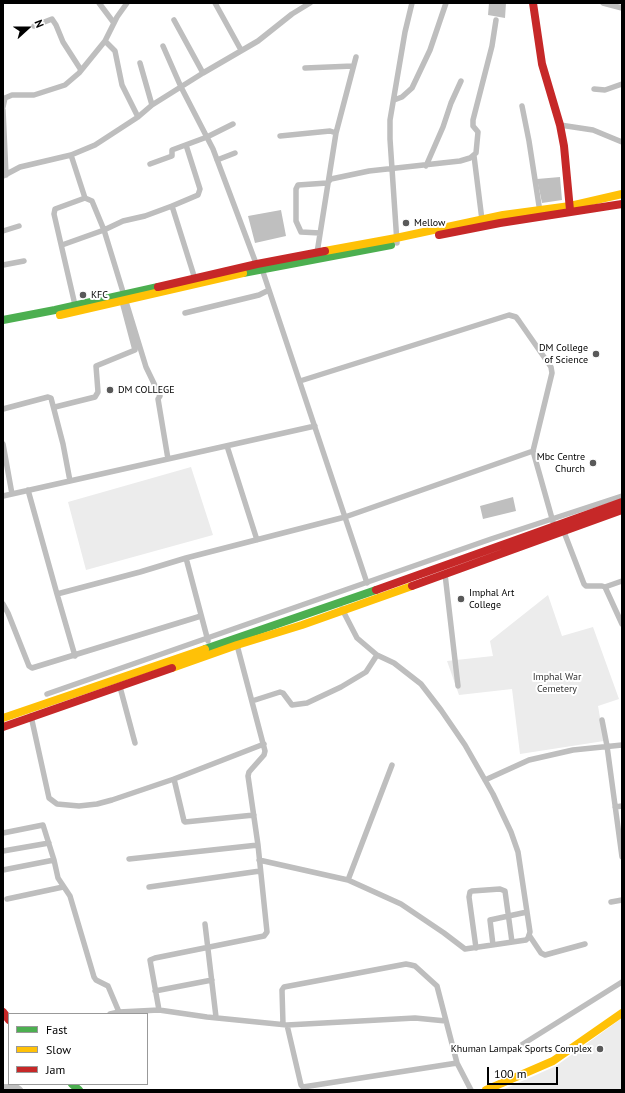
<!DOCTYPE html>
<html>
<head>
<meta charset="utf-8">
<style>
	body { margin:0 }
	#map { position:relative; width:625px; height:1093px; overflow:hidden; background:#fff; font-family:"PT Sans",sans-serif }
	canvas { display:block }
	.frame { position:absolute; inset:0; border:4px solid #000; pointer-events:none }
	.legend { position:absolute; left:8px; top:1013px; width:140px; height:72px; box-sizing:border-box; background:#fff; border:1px solid #999; margin:0; padding:5px 7px; list-style:none; font-size:12px; color:#000 }
	.legend li { display:flex; align-items:center; gap:8px; height:20px }
	.legend b { width:20px; border:1px solid #999 }
	.north { position:absolute; left:8px; top:8px; width:40px; height:40px; -webkit-text-stroke:3px #fff; paint-order:stroke; rotate:69deg; font-size:11px; font-weight:700; line-height:16px; text-align:center; color:#000 }
	.north::after { content:''; display:block; margin:auto; width:14px; height:18px; background:#000; clip-path:polygon(50% 0,100% 100%,50% 72%,0 100%) }
	.scale { position:absolute; left:487px; top:1067px; width:71px; height:18px; box-sizing:border-box; border:2px solid #000; border-top:0; padding-left:5px; font-size:12px; line-height:14px; white-space:nowrap; color:#000; -webkit-text-stroke:3px #fff; paint-order:stroke }
</style>
</head>
<body>
<div id="map">
<canvas width="625" height="1093"></canvas>
<div class="frame"></div>
<ul class="legend">
<li><b style="height:5px;background:#4caf50"></b>Fast</li>
<li><b style="height:5px;background:#ffc107"></b>Slow</li>
<li><b style="height:5px;background:#c62828"></b>Jam</li>
</ul>
<div class="north">N</div>
<div class="scale">100 m</div>
</div>
<script>
const g = document.querySelector('canvas').getContext('2d');
g.lineJoin = 'round';
function fill(path, color) {
  g.fillStyle = color;
  g.fill(path, 'evenodd');
}
function shape(rows) {
  const path = new Path2D();
  for (const r of rows) {
    path.moveTo(r[0], r[1]);
    for (let i = 2; i < r.length; i += 2) path.lineTo(r[i], r[i + 1]);
  }
  return path;
}
function trace(path, color, width, dash) {
  g.strokeStyle = color;
  g.lineWidth = width;
  g.lineCap = dash ? 'butt' : 'round';
  g.setLineDash(dash || []);
  g.stroke(path);
}
function write(font, color, halo, rows, align = 'center') {
  g.font = font + ' "PT Sans",sans-serif';
  g.lineWidth = 4;
  g.setLineDash([]);
  g.textBaseline = 'middle';
  g.strokeStyle = halo;
  g.fillStyle = color;
  for (const [text, x, y, turn = 0] of rows) {
    g.save();
    g.translate(x, y);
    g.rotate((+turn || 0) * Math.PI / 180);
    g.textAlign = isNaN(turn) ? turn : align;
    if (halo) g.strokeText(text, 0, 0);
    g.fillText(text, 0, 0);
    g.restore();
  }
}
const green = shape([
	[191,467,213,535,86,570,68,502],
	[548,595,562,636,593,627,619,699,598,706,604,741,520,754,512,689,459,695,447,661,493,656,490,641],
	[622,1018,622,1090,502,1090,556,1066]
]);
const water = shape([
	[489,3,506,3,505,18,488,15],
	[560,177,562,200,542,203,537,179],
	[281,210,286,236,255,243,248,216],
	[513,497,516,511,483,519,480,506]
]);
const river = shape([
	[3,1088,16,1088,19,1090]
]);
const street = shape([
	[99,3,114,23],
	[215,3,241,50],
	[603,3,622,8],
	[174,20,203,73],
	[34,26,52,19,56,25,63,42,81,70],
	[105,41,115,51,122,85,138,117],
	[163,46,181,87,213,149,257,266],
	[140,63,152,105],
	[305,68,353,66],
	[594,89,605,90,622,84],
	[394,100,402,97,412,88,430,50,446,3],
	[522,106,529,141,540,212],
	[3,107,5,98,12,95,34,95,65,85,79,73,105,41,117,17,127,3],
	[3,110,6,175],
	[560,125,593,130,622,142],
	[280,136,330,131,336,133],
	[71,155,85,198],
	[474,156,482,220],
	[217,160,235,153],
	[150,164,172,156,172,150,207,137,233,124],
	[426,166,443,127,451,103,461,81],
	[3,176,20,167,71,155,95,145,138,117,152,105,203,73,258,41,292,14,310,3],
	[172,206,198,195,200,189,186,145],
	[3,231,19,226],
	[320,233,301,232,296,221,296,189,298,185,327,183,331,179,369,171,460,161,470,158,476,153,478,132,473,126,473,120,492,46,496,20],
	[397,243,390,139,390,120,405,32,412,3],
	[62,245,104,230,92,201,85,198,55,209,54,214,75,305],
	[317,253,336,133,356,57],
	[3,265,24,261],
	[262,269,367,583],
	[185,313,259,295,269,290],
	[55,407,95,397,98,392,96,366,135,350,122,301],
	[3,409,48,397,51,398,63,444,70,481],
	[3,444,12,494],
	[227,446,257,540],
	[533,451,553,522],
	[168,459,158,399,160,396,146,367,104,230,123,221,145,216,172,206,195,279],
	[28,490,57,594,140,572,186,558,345,517,533,451,552,373,551,367,519,321,516,317,509,315,300,381],
	[3,496,315,426],
	[564,532,584,584,586,586,602,586,605,587,622,624],
	[186,558,208,641],
	[445,574,458,686],
	[605,587,622,581],
	[57,594,75,656],
	[3,604,8,613,29,666,32,668,201,616],
	[120,687,135,743],
	[47,694,491,539,622,496],
	[252,701,280,692,283,693,292,705,307,703,341,687,366,672,377,655,357,638,342,609],
	[31,716,49,798,57,804,79,806,97,804,112,800,174,779],
	[602,720,607,746,622,857],
	[485,780,529,760,573,750,622,745],
	[615,807,622,806],
	[254,815,185,822,184,821,174,779,264,744],
	[3,833,43,825,54,860,58,878,70,896,94,977,96,980,108,986,119,1012],
	[3,851,49,843],
	[129,859,258,845],
	[259,860,348,880,401,904,444,933,465,949,526,940,528,938,530,932,518,852,511,832,493,794,465,745,441,710,421,684,394,663,377,655],
	[3,870,54,860],
	[348,880,392,765],
	[149,887,260,871],
	[7,899,63,887],
	[611,902,622,900],
	[205,924,216,1017],
	[529,935,541,953,545,955,585,944],
	[493,945,490,920,527,912],
	[476,948,469,897,470,892,472,891,500,889,505,891,512,942],
	[155,991,212,980],
	[159,1010,150,960,155,958,264,936,267,932,258,845,248,776,249,772,264,755,265,751,237,645],
	[110,1014,119,1012,159,1010,207,1017,287,1025,415,1018,446,1021],
	[283,1024,282,990,284,987,406,964,411,965,415,966,437,986,457,1063,471,1090],
	[287,1025,301,1085,303,1087,457,1063],
	[515,1049,622,982]
]);
const fast = shape([
	[243,273,391,245],
	[3,320,55,310,158,287],
	[205,649,376,590],
	[72,1084,79,1090]
]);
const slow = shape([
	[325,251,396,238,503,215,570,206,622,194],
	[60,315,243,273],
	[172,668,237,645,302,625,412,586],
	[3,718,205,649],
	[486,1090,553,1061,622,1013]
]);
const jam = shape([
	[533,3,542,64,560,125,564,146,570,210],
	[439,235,500,223,622,204],
	[158,287,257,264,325,251],
	[412,586,622,510],
	[376,590,622,502],
	[3,727,172,668],
	[3,1012,9,1020]
]);
const markers = [
	[406,223,4,"#595959"],
	[83,295,4,"#595959"],
	[596,354,4,"#595959"],
	[110,390,4,"#595959"],
	[593,463,4,"#595959"],
	[461,599,4,"#595959"],
	[600,1049,4,"#595959"]
];
const poiNames = [
	["Mellow",414,223],
	["KFC",91,295],
	["DM College",588,348,"right"],
	["of Science",588,360,"right"],
	["DM COLLEGE",118,390],
	["Mbc Centre",585,457,"right"],
	["Church",585,469,"right"],
	["Imphal Art",469,593],
	["College",469,605],
	["Khuman Lampak Sports Complex",592,1049,"right"]
];
const parkNames = [
	["Imphal War",557,677],
	["Cemetery",557,689]
];
fill(green, '#ececec');
fill(water, '#bfbfbf');
trace(river, '#bfbfbf', 8);
trace(street, '#bebebe', 5.5);
trace(fast, '#4caf50', 8);
trace(slow, '#ffc107', 8);
trace(jam, '#c62828', 8);
for (const [x, y, r, color] of markers) {
  const dot = new Path2D();
  dot.arc(x, y, r, 0, 2 * Math.PI);
  g.fillStyle = color;
  g.fill(dot);
  trace(dot, '#fff', 1.5);
}
write('10px', '#000', '#fff', poiNames, 'left');
write('10px', '#333', '#fff', parkNames);
</script>
</body>
</html>
